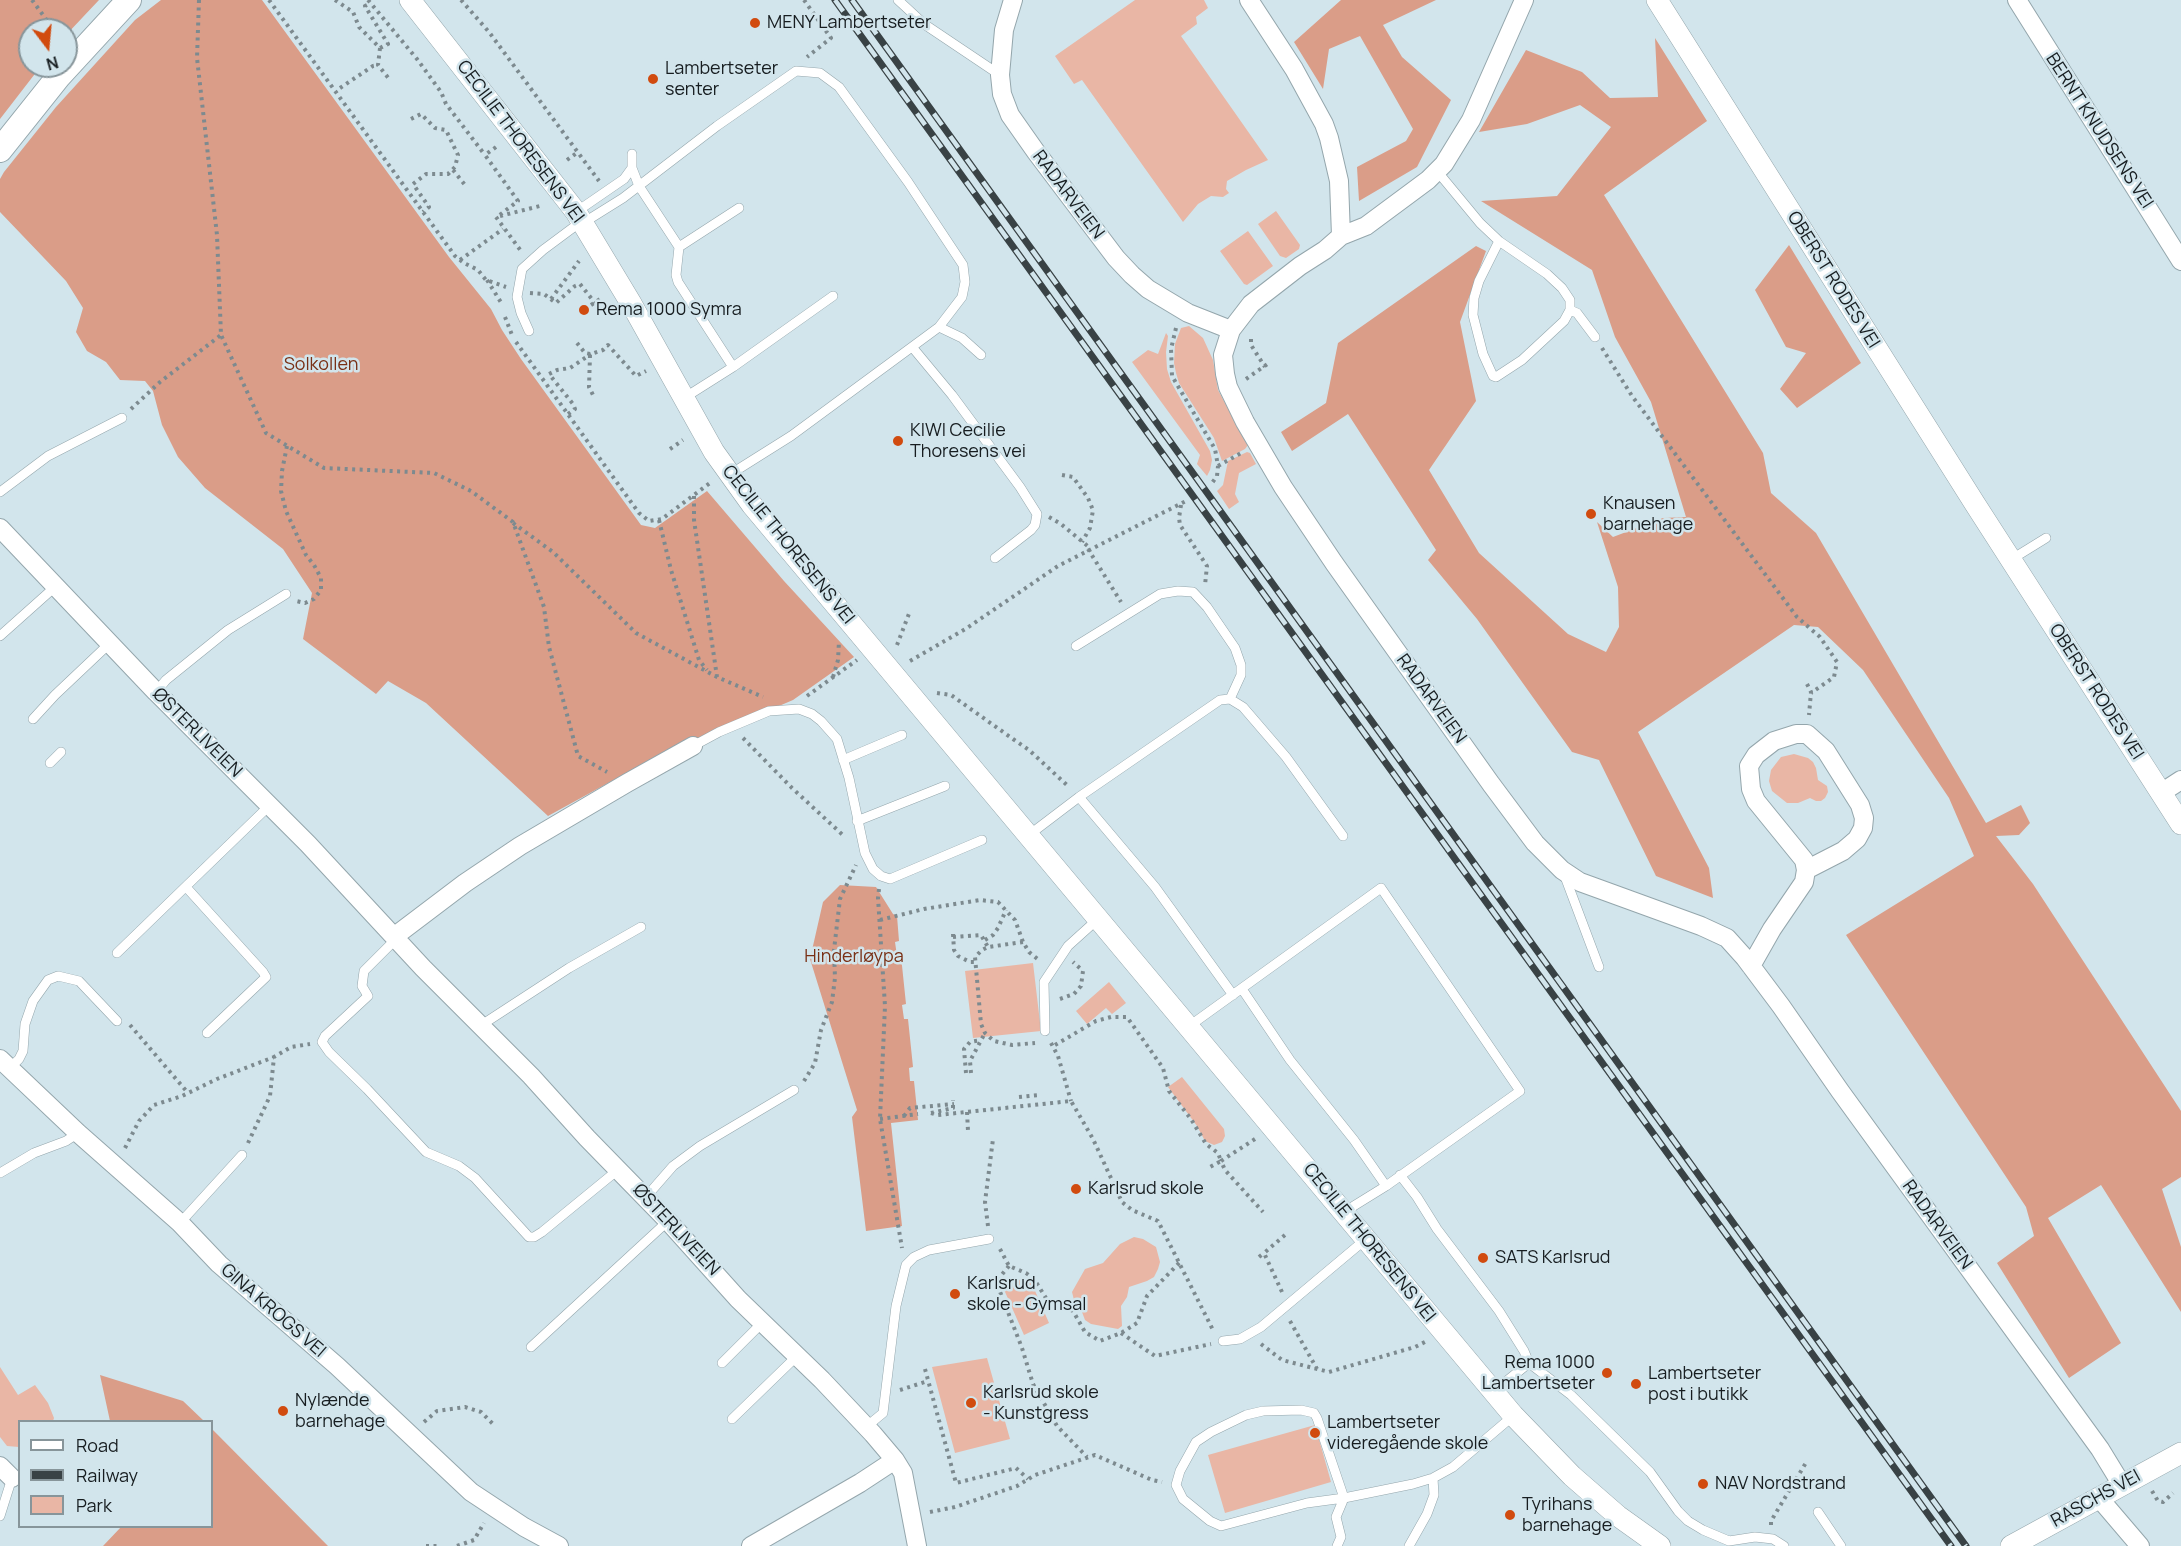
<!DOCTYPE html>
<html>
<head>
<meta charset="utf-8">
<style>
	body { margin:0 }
	#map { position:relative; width:2181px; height:1546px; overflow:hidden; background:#d2e5ec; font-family:Manrope,sans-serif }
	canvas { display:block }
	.legend { position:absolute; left:18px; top:1420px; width:195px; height:108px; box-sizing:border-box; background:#d2e5ec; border:2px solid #87959a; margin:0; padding:8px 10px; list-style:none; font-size:18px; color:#171d20 }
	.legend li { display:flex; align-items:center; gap:12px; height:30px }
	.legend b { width:30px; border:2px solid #87959a }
	.north { position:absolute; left:18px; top:18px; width:60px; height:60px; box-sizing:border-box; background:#d2e5ec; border:2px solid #87959a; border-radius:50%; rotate:164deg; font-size:16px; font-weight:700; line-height:24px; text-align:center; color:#171d20 }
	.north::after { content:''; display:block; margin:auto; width:21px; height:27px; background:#d14b0f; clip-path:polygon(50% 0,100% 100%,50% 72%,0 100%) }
</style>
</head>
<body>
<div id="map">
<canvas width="2181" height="1546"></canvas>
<ul class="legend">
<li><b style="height:8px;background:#fff"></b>Road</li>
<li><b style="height:8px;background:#394245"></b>Railway</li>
<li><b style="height:16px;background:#e9b6a5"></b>Park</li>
</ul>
<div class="north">N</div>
</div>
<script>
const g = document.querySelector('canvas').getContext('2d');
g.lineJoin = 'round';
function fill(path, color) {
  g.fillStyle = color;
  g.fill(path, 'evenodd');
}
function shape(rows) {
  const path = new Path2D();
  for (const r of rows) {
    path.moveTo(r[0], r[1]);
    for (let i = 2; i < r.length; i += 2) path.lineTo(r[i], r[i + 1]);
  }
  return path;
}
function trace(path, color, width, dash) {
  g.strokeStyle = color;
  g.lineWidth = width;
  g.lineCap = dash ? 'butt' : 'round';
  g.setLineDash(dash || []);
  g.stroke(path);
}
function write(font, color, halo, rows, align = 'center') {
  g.font = font + ' Manrope,sans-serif';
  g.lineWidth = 5;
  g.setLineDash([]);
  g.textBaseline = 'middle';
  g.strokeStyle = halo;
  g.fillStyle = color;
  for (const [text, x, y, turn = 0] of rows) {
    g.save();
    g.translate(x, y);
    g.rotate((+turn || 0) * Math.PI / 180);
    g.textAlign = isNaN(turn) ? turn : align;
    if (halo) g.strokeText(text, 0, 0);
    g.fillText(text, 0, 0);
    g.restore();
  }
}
const green = shape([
	[1135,0,1204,0,1208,8,1196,17,1197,24,1181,36,1268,160,1246,170,1227,181,1226,189,1229,193,1223,197,1211,196,1198,204,1183,222,1082,80,1074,84,1055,56],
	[1276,211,1300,245,1299,249,1286,258,1280,256,1258,224],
	[1248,231,1273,266,1247,285,1244,284,1220,251],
	[1189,326,1203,338,1213,360,1218,390,1248,445,1245,449,1222,461,1214,438,1179,383,1176,373,1174,363,1175,344,1181,328],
	[1166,333,1168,336,1166,352,1167,369,1171,382,1210,451,1212,460,1210,470,1207,476,1197,464,1200,455,1132,362,1148,350,1158,354],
	[1247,452,1250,453,1256,464,1239,473,1235,494,1239,502,1229,509,1217,491,1223,485,1228,461],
	[1794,754,1808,758,1813,762,1816,768,1818,780,1827,786,1828,792,1825,798,1821,801,1816,801,1810,798,1798,803,1787,803,1772,791,1769,781,1771,770,1781,757],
	[1033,963,1041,1031,973,1038,965,971],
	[1109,982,1126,1003,1112,1014,1106,1008,1087,1024,1076,1011],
	[1182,1077,1224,1129,1225,1136,1222,1142,1214,1145,1205,1141,1197,1126,1168,1087],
	[1134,1237,1143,1239,1156,1247,1160,1262,1158,1269,1154,1277,1147,1281,1129,1287,1127,1297,1121,1306,1122,1326,1118,1329,1091,1324,1085,1320,1079,1304,1074,1300,1072,1292,1085,1269,1103,1263,1120,1244],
	[1029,1277,1049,1323,1024,1335,1002,1285],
	[987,1358,1010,1439,955,1453,932,1367],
	[0,1367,18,1395,35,1385,48,1403,54,1418,53,1421,20,1422,19,1447,7,1446,0,1437],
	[1315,1425,1331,1482,1225,1513,1208,1455]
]);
const forest = shape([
	[0,0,99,0,66,35,66,30,30,30,30,66,41,66,0,119],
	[161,0,262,0,449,257,491,309,502,330,521,359,641,525,655,528,707,491,784,581,854,657,793,700,641,765,548,816,426,703,388,681,376,694,303,639,312,593,283,549,205,488,178,457,162,425,153,391,145,381,120,380,106,362,87,351,76,332,83,308,66,281,0,212,0,179,4,172,56,107,135,20],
	[1341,0,1436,0,1383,25,1402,57,1451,100,1417,167,1359,201,1357,167,1406,141,1413,129,1360,36,1329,49,1323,89,1294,42],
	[1655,38,1707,121,1604,195,1763,453,1771,493,1816,533,1986,823,2021,805,2030,823,2019,835,1996,836,2033,884,2181,1111,2181,1177,2162,1189,2181,1247,2181,1312,2101,1185,2048,1218,2121,1343,2069,1378,1997,1263,2034,1236,2026,1207,1846,935,1974,856,1949,798,1863,670,1818,627,1794,625,1638,732,1709,868,1713,898,1656,876,1599,760,1572,752,1477,619,1428,560,1436,550,1348,414,1292,451,1281,432,1326,403,1338,343,1476,246,1486,251,1460,322,1476,401,1429,470,1479,553,1568,634,1606,652,1619,627,1618,587,1597,522,1613,537,1663,518,1686,517,1651,402,1615,337,1592,270,1481,201,1557,196,1611,127,1580,105,1527,124,1479,132,1526,50,1582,72,1610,98,1658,97],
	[1789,245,1861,363,1797,408,1780,389,1806,353,1786,347,1755,290],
	[840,885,876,887,893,914,897,916,899,941,895,942,897,956,901,956,906,1004,902,1005,904,1019,908,1019,913,1067,909,1068,910,1081,914,1081,918,1120,891,1123,902,1226,866,1231,852,1117,857,1110,810,959,823,902],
	[100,1375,183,1401,204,1421,110,1421],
	[212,1429,328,1546,103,1546,121,1527,212,1526]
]);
const path = shape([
	[32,0,54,30],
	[199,0,197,58,217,235,221,335,266,433,324,468,434,473,471,491,513,522,544,607,549,647,578,756,607,772],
	[269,0,455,256,464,263,478,270,486,280,506,287],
	[335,0,353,12,359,27,380,48,388,44,365,6,371,3],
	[368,0,417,59,441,92,446,104,485,155],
	[461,0,489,32,599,181],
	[804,0,831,38,807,57],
	[380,48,378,65,390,80],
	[340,88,373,66,378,65],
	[411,119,421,114,435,128,446,130,458,155,455,167,448,174,426,174,413,184,429,207,423,212],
	[496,147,485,155,518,201,497,217],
	[567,160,578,152],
	[453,170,465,185],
	[500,216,540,206],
	[496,217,521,251],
	[460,260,503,229],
	[487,280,502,304],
	[530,293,544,294,556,303,575,286,580,284,595,303],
	[551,299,579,261],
	[591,305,603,297],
	[505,317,512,335],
	[1176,328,1171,349,1172,376,1215,449,1218,466,1217,476,1212,483],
	[1251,339,1251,345,1265,367],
	[516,342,631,502,639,513,649,521,662,519,710,483],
	[577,343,585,353,591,354,603,350,608,345,636,376,646,371],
	[1602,348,1632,396,1797,617,1820,637,1837,662,1834,677,1811,693],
	[590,355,589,387,594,397],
	[1246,379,1269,363],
	[131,409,160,382,221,335],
	[568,414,575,409,573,404,549,374,557,370,570,368,591,354],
	[287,446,282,471,281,491,286,511,306,555,314,565,321,578,321,590,314,599,305,603,296,601],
	[670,449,683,440],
	[1218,466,1241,453],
	[1062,475,1073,477,1088,498,1093,510,1090,528,1082,542],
	[694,496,694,520,717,677],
	[1181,505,1179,518,1180,525,1207,566,1205,585],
	[1049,517,1061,524,1090,548],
	[659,520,671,570,699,660,707,670],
	[513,523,553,552,636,633,717,677,763,697],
	[1088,549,1121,602],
	[897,645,910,611],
	[910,661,967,628,1058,566,1186,501],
	[833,677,838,660,839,641],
	[1807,684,1811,692,1809,715],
	[937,693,951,695,1013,739,1029,750,1069,787],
	[807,696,857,660],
	[743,738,792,788,845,837],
	[879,889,878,898,885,1006,880,1119,902,1248],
	[880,920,924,909,980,900,998,902,1015,920,1023,942,1029,952,1040,961],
	[953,934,954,950,958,956,970,962,976,962],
	[953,937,981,935,988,947],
	[985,940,993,935,998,928,1006,910],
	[1023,942,988,947,982,950,975,957,981,1024,985,1033,994,1041,1012,1045,1035,1043],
	[1060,999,1074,994,1081,986,1083,971,1073,962],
	[130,1025,188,1093],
	[1051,1043,1058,1056,1071,1101],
	[1055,1045,1096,1021,1111,1017,1127,1017,1163,1068,1169,1091,1191,1119,1206,1144,1218,1153,1221,1161,1210,1167],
	[966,1073,964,1049,970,1042,981,1040],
	[971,1073,970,1061,985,1033],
	[804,1081,815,1063,821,1030,832,1002,835,978,834,950,840,899,856,865],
	[1019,1097,1039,1095],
	[967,1112,968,1131],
	[931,1113,938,1115,1071,1101,1093,1139,1122,1202,1132,1210,1158,1221,1214,1332],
	[931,1113,953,1108,953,1100],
	[904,1116,910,1108,954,1104],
	[880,1119,918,1114],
	[1255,1139,1221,1161,1225,1170,1263,1212],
	[248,1143,270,1096,274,1057,291,1047,310,1044],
	[125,1148,139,1121,154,1105,182,1096,217,1079,274,1057],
	[988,1226,985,1202,993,1139],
	[1000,1249,1009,1266,1026,1273,1034,1279,1046,1298,1073,1311,1085,1332,1100,1341,1121,1333,1137,1323,1147,1296,1180,1262],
	[1259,1257,1264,1253],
	[1009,1266,999,1278,999,1289,1022,1348,1033,1384,1057,1426,1087,1457],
	[1282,1292,1264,1253,1285,1235],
	[1290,1321,1317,1369],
	[1121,1333,1155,1356,1211,1344],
	[1261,1344,1282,1360,1329,1372,1415,1347,1425,1342],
	[925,1369,956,1483,1016,1468,1028,1479],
	[900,1390,928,1381],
	[424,1422,437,1411,465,1407,481,1412,494,1425],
	[2152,1491,2158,1501,2163,1502,2173,1493],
	[930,1512,955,1507,1017,1486,1035,1475,1095,1455,1152,1480,1162,1482],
	[1771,1525,1771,1521,1807,1461],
	[426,1546,437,1546],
	[457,1546,474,1540,484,1523]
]);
const service = shape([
	[898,0,924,24,1000,75],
	[632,154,632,168,639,186,679,247,739,208],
	[1437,171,1480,223,1499,241,1547,274,1562,288,1570,300,1570,310,1564,321,1522,360,1496,377,1493,376,1483,354,1473,315,1474,298,1479,281,1499,241],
	[576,212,624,179,632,168],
	[583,223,623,198,717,126,796,71,820,73,839,87,908,182,963,265,965,282,962,297,939,327,791,436,729,475],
	[679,247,676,275,678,282,733,367],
	[1570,310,1577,313,1595,337],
	[939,327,962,338,981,355],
	[529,331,521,313,517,297,522,269,543,250,582,221],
	[913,348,952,395,1020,487,1037,514,1035,525,1031,530,995,558],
	[684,398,733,367,833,296],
	[0,492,48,456,122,418],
	[2012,559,2046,538],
	[0,636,56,586],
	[1076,646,1160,594,1178,591,1193,592,1207,607,1235,648,1241,665,1241,675,1230,699],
	[156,692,166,680,228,630,286,594],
	[33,719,55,695,110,643],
	[693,746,719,732,769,711,799,709,812,714,821,721,837,739,849,778,865,853,873,869,881,876,890,879,982,840],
	[843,760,902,735],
	[50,763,61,752],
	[1079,797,1155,887,1233,995],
	[857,821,945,786],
	[1029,835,1079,797,1220,700,1230,699,1243,707,1286,757,1343,836],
	[1564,874,1599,967],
	[186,887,263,972,266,977,207,1033],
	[397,938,364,971,362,986,368,996,325,1036,322,1042,329,1052,367,1089,426,1152,459,1166,475,1178,529,1237,534,1237,542,1232,619,1169],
	[117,953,269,806],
	[1242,989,1290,1060,1354,1140,1386,1186],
	[480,1026,569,968,641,927],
	[1188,1027,1381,888,1520,1091,1386,1186,1344,1212],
	[1045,1031,1044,982,1068,946,1099,918],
	[10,1068,19,1059,23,1051,25,1024,33,1001,48,980,58,976,79,981,117,1021],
	[0,1173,34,1153,66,1141,78,1133],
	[1400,1175,1417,1197,1437,1229,1499,1311,1524,1351,1529,1363,1493,1392],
	[646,1197,673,1166,700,1146,794,1090],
	[180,1223,242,1155],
	[1223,1341,1240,1339,1261,1327,1366,1239],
	[531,1347,668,1221],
	[722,1363,762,1323],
	[1529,1363,1571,1395,1650,1472,1678,1511,1688,1521,1703,1530,1729,1541,1755,1537,1773,1539,1784,1546],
	[732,1419,797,1356],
	[866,1427,883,1413,896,1306,906,1265,914,1257,929,1250,989,1239],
	[1344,1498,1317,1418,1314,1413,1301,1410,1263,1411,1246,1415,1211,1432,1196,1442,1180,1471,1176,1485,1183,1499,1210,1521,1221,1526,1307,1503,1344,1498,1413,1484,1433,1478,1453,1467,1513,1416],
	[1818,1512,1841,1546],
	[0,1516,12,1478],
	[1337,1546,1341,1537,1336,1517,1344,1498],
	[1409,1546,1427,1514,1434,1495,1433,1478]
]);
const minor = shape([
	[1013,0,1004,30,1000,75,1002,94,1010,115,1036,152,1116,258,1132,275,1148,289,1188,313,1231,330],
	[1249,0,1294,69,1324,124,1329,138,1339,181,1341,236,1325,250,1300,266,1251,304,1231,330,1223,355,1225,374,1228,387,1245,422,1283,487,1334,563,1491,784,1535,843,1562,870,1580,882,1701,926,1727,938,1745,958,1781,1006,1840,1091,2100,1449,2122,1485],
	[2017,0,2181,261],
	[1341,236,1366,226,1428,180,1444,164,1471,120,1524,0],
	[0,528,156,692,308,844,423,968,531,1076,587,1138,668,1221,738,1299,822,1380,873,1434,895,1460,903,1473,917,1546],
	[2161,793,2181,780],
	[395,936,465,883,520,846,627,783,693,746],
	[1751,966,1772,929,1804,882,1806,870,1804,860,1756,801,1751,789,1749,766,1756,755,1774,741,1796,734,1807,734,1826,751,1860,805,1864,818,1863,828,1857,839,1843,851,1806,870],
	[0,1059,78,1133,180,1223,219,1264,337,1366,471,1492,524,1527,559,1546],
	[0,1466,12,1478],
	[2099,1498,2140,1546],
	[751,1546,860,1483,895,1460]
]);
const tertiary = shape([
	[410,0,576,212,632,305,714,452,752,505,1513,1415,1572,1476,1618,1516,1660,1546],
	[1657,0,1975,504,2181,824],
	[2011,1546,2181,1453]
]);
const secondary = shape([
	[0,150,59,76,129,0]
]);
const rail = shape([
	[835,0,1951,1546],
	[852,0,1966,1546]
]);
const markers = [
	[755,23,6,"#d14b0f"],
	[653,79,6,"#d14b0f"],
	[584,310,6,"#d14b0f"],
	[898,441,6,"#d14b0f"],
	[1591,514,6,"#d14b0f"],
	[1076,1189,6,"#d14b0f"],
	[1483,1258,6,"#d14b0f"],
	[955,1294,6,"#d14b0f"],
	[1607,1373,6,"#d14b0f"],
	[1636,1384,6,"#d14b0f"],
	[971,1403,6,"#d14b0f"],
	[283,1411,6,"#d14b0f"],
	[1315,1433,6,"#d14b0f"],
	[1703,1484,6,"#d14b0f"],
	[1510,1515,6,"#d14b0f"]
];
const poiNames = [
	["MENY Lambertseter",767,23],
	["Lambertseter",665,69],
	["senter",665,90],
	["Rema 1000 Symra",596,310],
	["KIWI Cecilie",910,431],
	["Thoresens vei",910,452],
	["Knausen",1603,504],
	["barnehage",1603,525],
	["Karlsrud skole",1088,1189],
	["SATS Karlsrud",1495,1258],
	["Karlsrud",967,1284],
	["skole - Gymsal",967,1305],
	["Rema 1000",1595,1363,"right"],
	["Lambertseter",1595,1384,"right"],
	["Lambertseter",1648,1374],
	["post i butikk",1648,1395],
	["Karlsrud skole",983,1393],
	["- Kunstgress",983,1414],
	["Nylænde",295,1401],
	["barnehage",295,1422],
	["Lambertseter",1327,1423],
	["videregående skole",1327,1444],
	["NAV Nordstrand",1715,1484],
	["Tyrihans",1522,1505],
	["barnehage",1522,1526]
];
const streetNames = [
	["BERNT KNUDSENS VEI",2099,131,57],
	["CECILIE THORESENS VEI",520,142,53],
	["RADARVEIEN",1068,195,53],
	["OBERST RODES VEI",1833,280,58],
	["CECILIE THORESENS VEI",788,545,51],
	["OBERST RODES VEI",2096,692,57],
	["RADARVEIEN",1431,699,54],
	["ØSTERLIVEIEN",197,733,45],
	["RADARVEIEN",1937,1225,54],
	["ØSTERLIVEIEN",676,1230,47],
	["CECILIE THORESENS VEI",1369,1243,51],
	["GINA KROGS VEI",273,1311,41],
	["RASCHS VEI",2096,1499,-29]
];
const parkNames = [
	["Solkollen",321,365],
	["Hinderløypa",854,957]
];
fill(green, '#e9b6a5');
fill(forest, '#da9d88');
trace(service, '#94a6ac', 10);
trace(minor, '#94a6ac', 20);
trace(tertiary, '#94a6ac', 22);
trace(secondary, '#94a6ac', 26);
trace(path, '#7d8a8f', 4, [3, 4.5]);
trace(service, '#fff', 9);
trace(minor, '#fff', 18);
trace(tertiary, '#fff', 21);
trace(secondary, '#fff', 24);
trace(rail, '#394245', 7);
trace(rail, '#d2e5ec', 4.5, [14]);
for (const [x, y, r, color] of markers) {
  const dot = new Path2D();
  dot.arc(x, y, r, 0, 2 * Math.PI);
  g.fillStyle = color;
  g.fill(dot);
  trace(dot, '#d2e5ec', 2);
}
write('18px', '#171d20', '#d2e5ec', poiNames, 'left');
write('18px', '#171d20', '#d2e5ec', streetNames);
write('18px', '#793015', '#d2e5ec', parkNames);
</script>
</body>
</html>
